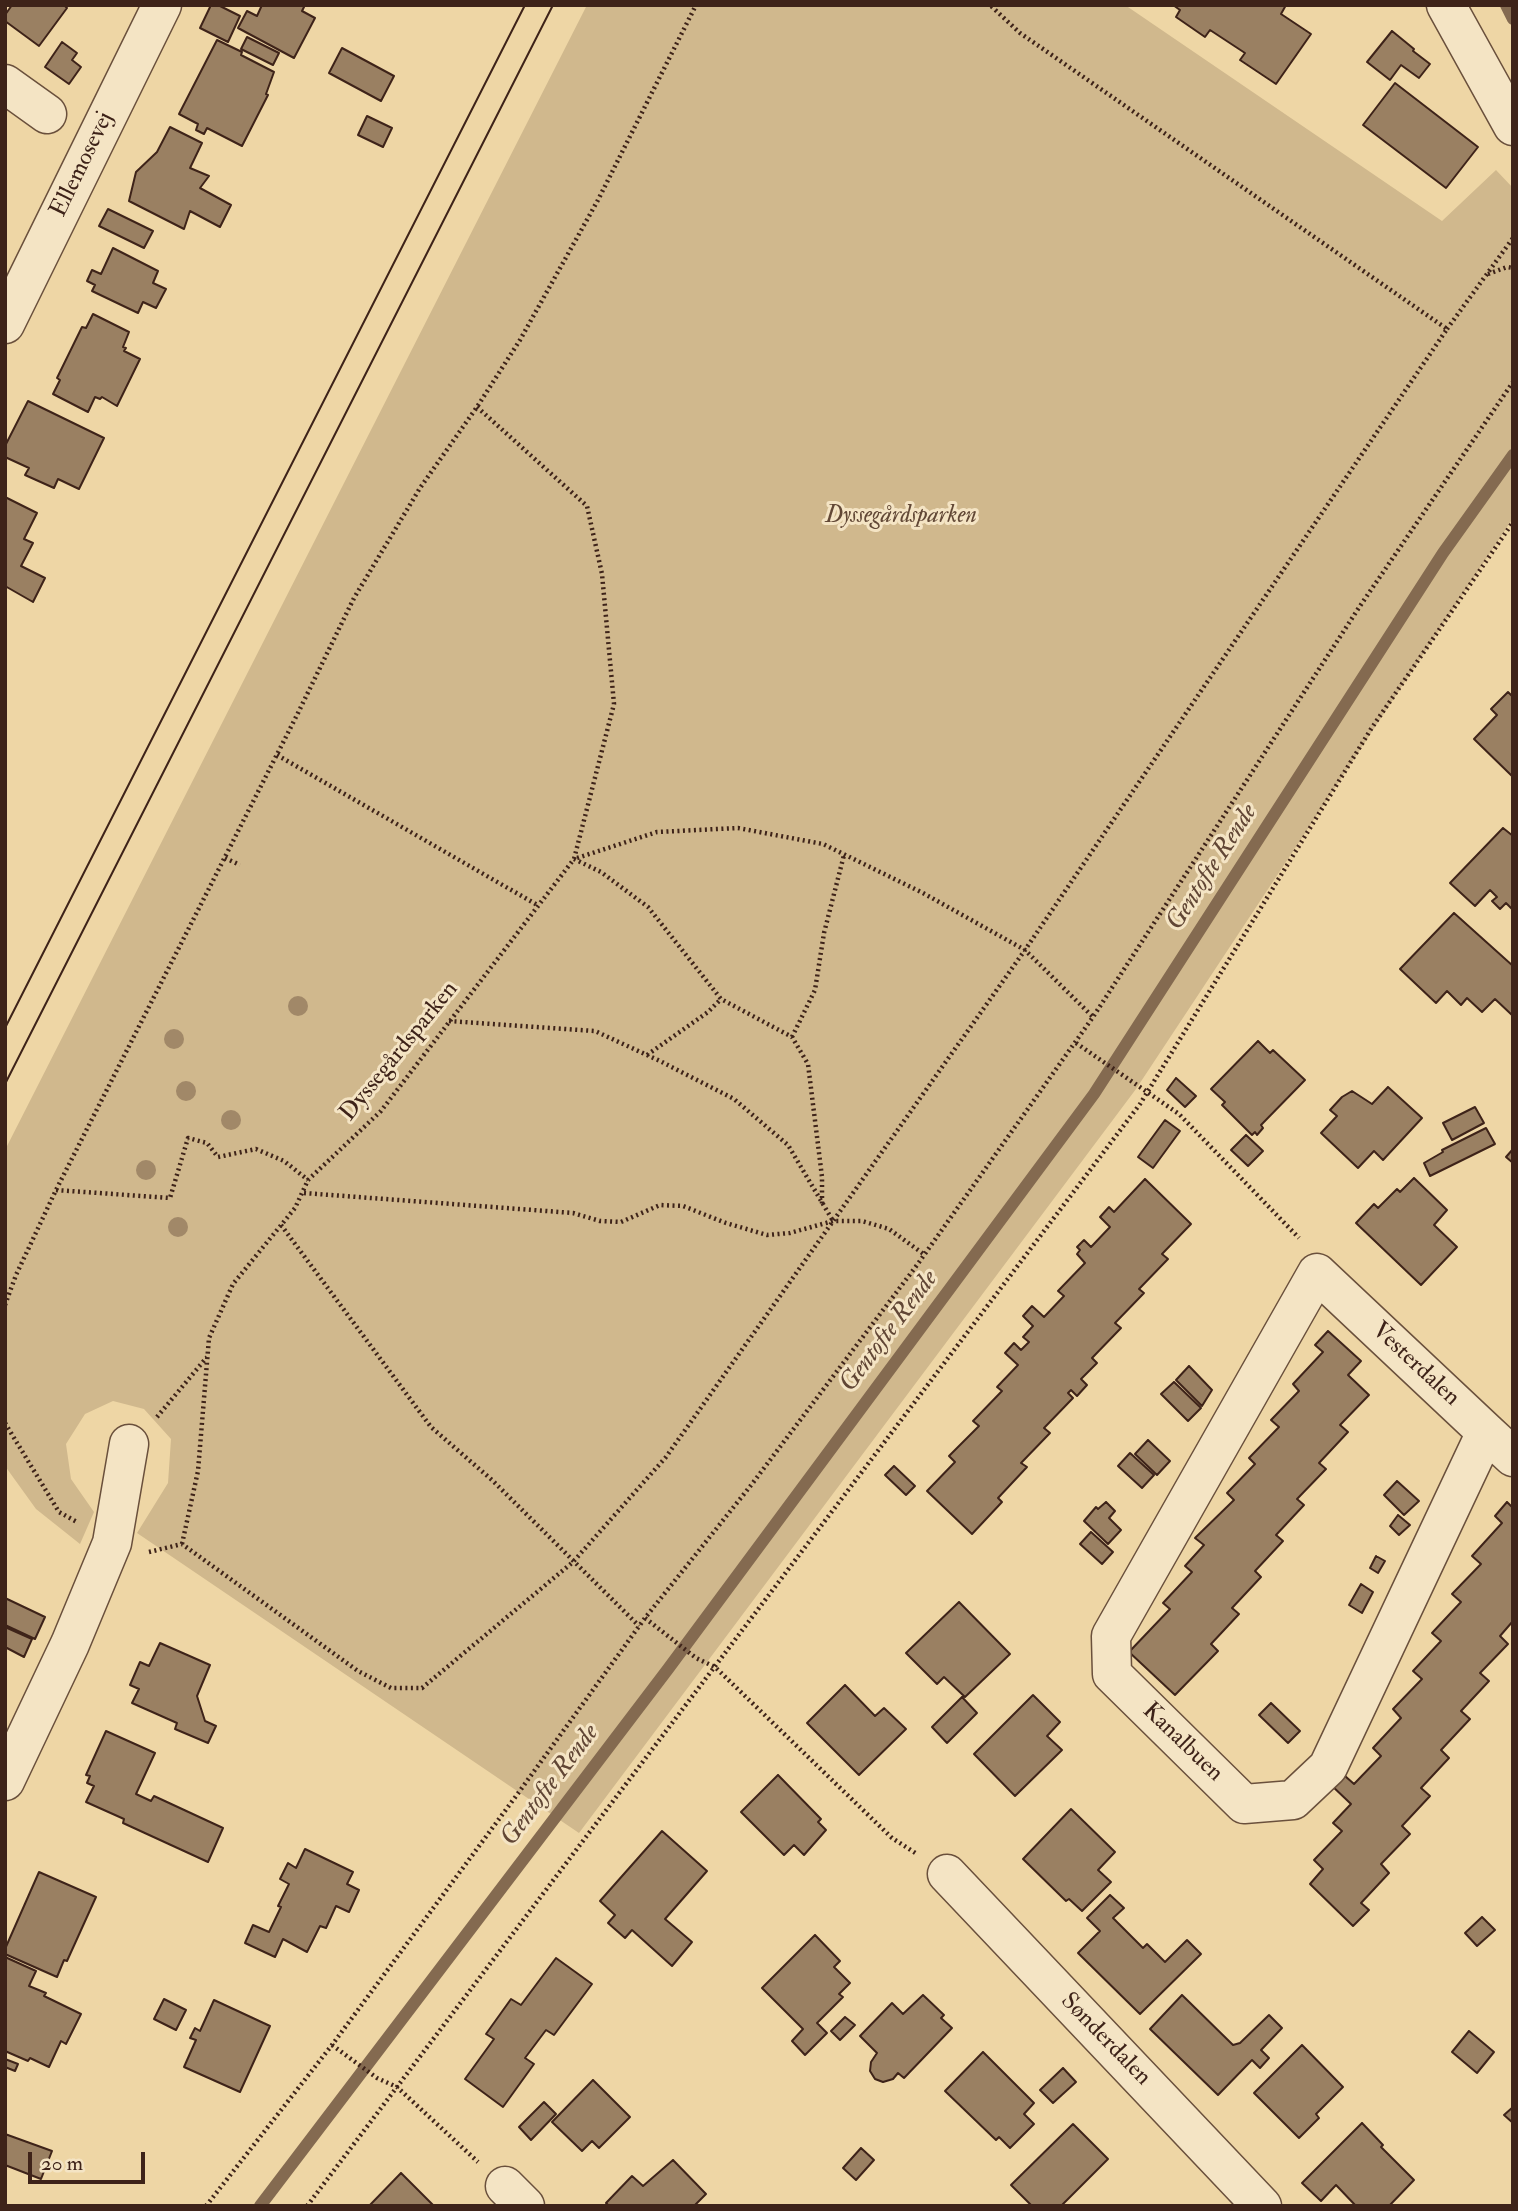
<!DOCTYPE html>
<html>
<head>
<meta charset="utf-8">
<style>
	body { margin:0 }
	#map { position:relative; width:1518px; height:2211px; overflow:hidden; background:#eed6a5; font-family:"IM FELL Double Pica",serif }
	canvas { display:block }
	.frame { position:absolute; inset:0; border:7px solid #3e2319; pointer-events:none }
	.scale { position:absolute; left:28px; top:2152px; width:117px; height:32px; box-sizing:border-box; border:4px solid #3e2319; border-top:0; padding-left:9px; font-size:21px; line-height:24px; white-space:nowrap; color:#3e2319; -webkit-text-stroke:5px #f4e4c4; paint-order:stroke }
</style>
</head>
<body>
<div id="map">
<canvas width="1518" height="2211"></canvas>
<div class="frame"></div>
<div class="scale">20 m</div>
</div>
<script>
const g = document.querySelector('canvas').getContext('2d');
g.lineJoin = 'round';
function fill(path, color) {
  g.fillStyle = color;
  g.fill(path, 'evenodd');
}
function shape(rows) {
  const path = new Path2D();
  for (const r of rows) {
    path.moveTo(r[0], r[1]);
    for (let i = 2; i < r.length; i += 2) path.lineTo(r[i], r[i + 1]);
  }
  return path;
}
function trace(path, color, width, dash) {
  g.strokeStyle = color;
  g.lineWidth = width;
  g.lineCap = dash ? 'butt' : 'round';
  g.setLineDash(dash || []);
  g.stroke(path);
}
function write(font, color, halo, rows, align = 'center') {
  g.font = font + ' "IM FELL Double Pica",serif';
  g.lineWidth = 6;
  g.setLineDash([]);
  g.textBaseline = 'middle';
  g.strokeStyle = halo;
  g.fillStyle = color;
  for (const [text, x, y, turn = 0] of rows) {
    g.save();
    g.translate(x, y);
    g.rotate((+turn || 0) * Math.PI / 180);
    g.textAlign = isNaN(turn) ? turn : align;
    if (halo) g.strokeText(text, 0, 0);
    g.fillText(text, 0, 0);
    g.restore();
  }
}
const green = shape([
	[587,5,1125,5,1442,221,1496,170,1513,188,1513,518,1136,1089,579,1833,137,1533,168,1483,171,1439,144,1409,113,1401,85,1414,66,1444,71,1479,94,1512,80,1544,36,1509,5,1466,5,1150]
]);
const stream = shape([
	[1506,5,1513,19],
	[260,2206,668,1669,1094,1094,1443,553,1513,455]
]);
const building = shape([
	[12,5,64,5,67,8,39,46,5,21,5,15,12,5],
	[211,5,218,5,240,16,228,42,200,28,211,5],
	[262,5,305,5,302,11,315,18,294,58,238,28,247,11,257,16,262,5],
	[1173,5,1286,5,1281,14,1311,34,1276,84,1240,60,1245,53,1210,30,1205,37,1176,17,1180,10,1173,5],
	[1392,31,1414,49,1413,51,1430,64,1419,78,1401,65,1390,80,1367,62,1392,31],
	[247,37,279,53,273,65,241,49,247,37],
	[217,40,242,52,241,55,274,72,266,94,268,95,242,146,207,128,204,134,196,130,198,124,179,114,217,40],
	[62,42,77,53,72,60,81,67,69,84,45,67,62,42],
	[342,48,394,76,381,101,329,73,342,48],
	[1395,83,1478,147,1446,188,1363,125,1395,83],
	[367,116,392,128,383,147,358,135,367,116],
	[170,127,202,143,190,168,209,176,200,188,231,205,220,227,190,211,184,229,129,201,136,172,157,152,170,127],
	[108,209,153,231,144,248,99,226,108,209],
	[113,248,158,271,153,283,166,289,156,308,143,302,138,313,92,291,95,285,87,281,92,270,101,274,113,248],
	[93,314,129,332,123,347,126,348,124,351,140,359,117,406,102,397,100,399,95,397,88,412,53,394,60,380,57,378,82,327,86,328,93,314],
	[28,401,104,438,79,489,58,479,54,488,25,475,29,468,5,457,5,446,28,401],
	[5,497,37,513,24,539,33,543,21,566,45,578,33,602,5,586,5,497],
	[1508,692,1513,697,1513,777,1474,739,1497,715,1491,709,1508,692],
	[1503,828,1513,836,1513,910,1506,903,1500,909,1492,901,1497,897,1490,890,1475,906,1450,883,1503,828],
	[1454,913,1513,966,1513,1016,1495,999,1482,1012,1467,998,1461,1005,1447,991,1436,1003,1400,969,1454,913],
	[1258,1041,1270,1053,1273,1050,1305,1080,1261,1125,1263,1128,1257,1135,1255,1132,1252,1135,1222,1105,1225,1102,1211,1089,1258,1041],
	[1176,1078,1196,1096,1185,1107,1167,1090,1176,1078],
	[1388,1087,1422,1118,1383,1160,1374,1151,1358,1168,1321,1133,1337,1116,1330,1110,1342,1097,1352,1091,1372,1104,1388,1087],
	[1475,1107,1484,1123,1452,1140,1443,1123,1475,1107],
	[1165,1120,1180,1131,1153,1168,1138,1157,1165,1120],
	[1486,1128,1495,1144,1430,1176,1424,1163,1443,1152,1442,1150,1486,1128],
	[1246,1135,1263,1151,1248,1166,1231,1150,1246,1135],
	[1513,1149,1513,1163,1506,1157,1513,1149],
	[1414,1178,1447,1210,1434,1225,1457,1247,1421,1285,1356,1223,1374,1204,1378,1208,1397,1189,1400,1192,1414,1178],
	[1145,1179,1191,1224,1162,1254,1168,1259,1139,1289,1144,1293,1115,1323,1121,1328,1092,1358,1097,1363,1081,1379,1087,1385,1077,1396,1071,1390,1068,1393,1073,1398,1044,1428,1050,1433,1021,1463,1027,1467,998,1498,1002,1502,972,1534,927,1491,955,1462,949,1456,979,1426,973,1421,1002,1391,997,1387,1018,1365,1005,1353,1014,1343,1021,1350,1029,1342,1023,1337,1033,1326,1023,1316,1032,1306,1044,1317,1064,1296,1058,1291,1085,1263,1077,1254,1080,1250,1077,1247,1084,1240,1091,1247,1110,1227,1100,1217,1109,1207,1114,1212,1145,1179],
	[1328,1331,1361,1361,1348,1375,1369,1395,1340,1425,1348,1432,1319,1463,1326,1469,1297,1499,1304,1505,1276,1535,1283,1541,1255,1571,1261,1577,1232,1608,1239,1614,1211,1644,1218,1651,1175,1695,1129,1652,1170,1609,1163,1603,1192,1572,1185,1566,1204,1545,1195,1538,1234,1500,1227,1493,1255,1464,1249,1458,1279,1427,1271,1420,1299,1391,1293,1384,1323,1352,1315,1345,1328,1331],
	[1189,1366,1212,1390,1202,1406,1176,1380,1189,1366],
	[1174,1382,1201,1408,1188,1421,1161,1394,1174,1382],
	[1148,1440,1170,1461,1157,1475,1135,1454,1148,1440],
	[1130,1453,1154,1475,1142,1488,1118,1466,1130,1453],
	[894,1466,915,1486,906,1495,885,1475,894,1466],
	[1397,1481,1419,1501,1404,1515,1384,1495,1397,1481],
	[1106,1502,1115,1511,1109,1518,1121,1530,1108,1544,1084,1521,1096,1507,1098,1509,1106,1502],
	[1507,1502,1513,1508,1513,1621,1500,1636,1508,1644,1480,1673,1489,1681,1461,1711,1470,1719,1441,1750,1449,1758,1421,1788,1430,1796,1402,1826,1410,1834,1381,1864,1389,1873,1361,1903,1369,1910,1353,1926,1310,1884,1323,1869,1314,1860,1342,1831,1333,1823,1351,1804,1329,1783,1336,1768,1354,1784,1381,1756,1373,1748,1401,1718,1393,1709,1422,1679,1413,1671,1441,1641,1432,1633,1461,1602,1452,1594,1481,1564,1472,1556,1502,1523,1495,1516,1507,1502],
	[1398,1515,1410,1525,1399,1535,1390,1526,1398,1515],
	[1091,1532,1113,1552,1102,1564,1080,1544,1091,1532],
	[1376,1556,1385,1561,1378,1573,1370,1568,1376,1556],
	[1361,1584,1373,1592,1362,1613,1349,1605,1361,1584],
	[5,1598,45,1617,35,1639,5,1625,5,1598],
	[959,1602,1010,1654,965,1697,944,1677,937,1684,906,1653,959,1602],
	[5,1627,32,1639,24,1657,5,1647,5,1627],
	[160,1643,210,1665,197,1696,205,1721,216,1726,208,1743,175,1729,177,1723,132,1703,139,1689,130,1685,140,1662,149,1666,160,1643],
	[845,1685,875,1716,884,1708,906,1729,859,1775,807,1723,845,1685],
	[1033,1695,1060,1722,1047,1736,1062,1750,1015,1796,974,1754,1033,1695],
	[962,1697,977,1713,947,1743,932,1727,962,1697],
	[1271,1703,1300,1731,1288,1743,1259,1715,1271,1703],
	[106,1731,155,1753,136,1794,151,1801,154,1796,223,1828,208,1862,123,1823,124,1819,86,1802,94,1786,87,1783,90,1776,86,1775,106,1731],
	[778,1775,821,1819,818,1822,826,1830,804,1855,794,1845,784,1855,741,1812,778,1775],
	[1071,1809,1115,1852,1098,1870,1111,1882,1082,1911,1069,1899,1066,1901,1023,1859,1071,1809],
	[662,1831,707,1871,665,1919,692,1942,672,1966,632,1930,625,1938,608,1923,615,1915,600,1901,662,1831],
	[305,1849,353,1872,347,1884,359,1890,349,1912,336,1906,326,1928,320,1926,307,1952,283,1939,275,1957,245,1943,253,1925,269,1932,281,1907,278,1906,289,1884,280,1879,288,1863,296,1868,305,1849],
	[39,1872,96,1897,67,1961,64,1960,57,1977,5,1954,5,1949,39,1872],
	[1110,1895,1124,1908,1113,1918,1143,1948,1147,1944,1165,1962,1187,1940,1201,1954,1140,2014,1078,1953,1100,1931,1087,1918,1110,1895],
	[1482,1917,1495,1930,1477,1946,1465,1933,1482,1917],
	[815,1935,840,1961,834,1967,850,1983,839,1994,843,1997,817,2023,827,2033,805,2055,792,2041,803,2029,762,1988,815,1935],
	[5,1957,36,1971,29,1986,46,1993,44,1996,81,2014,66,2044,61,2041,49,2067,30,2058,28,2061,5,2051,5,1957],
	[556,1958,592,1984,554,2035,546,2030,525,2058,534,2064,503,2107,465,2079,494,2039,486,2034,511,1999,521,2005,556,1958],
	[923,1995,944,2015,941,2018,952,2028,904,2078,898,2073,893,2079,883,2082,875,2079,870,2071,871,2062,877,2053,860,2036,892,2003,903,2014,923,1995],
	[1182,1995,1233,2045,1240,2043,1269,2015,1282,2028,1261,2050,1269,2058,1260,2068,1252,2060,1218,2095,1150,2029,1182,1995],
	[164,1999,186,2010,176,2030,154,2019,164,1999],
	[214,2000,270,2026,240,2092,184,2067,196,2040,190,2038,195,2028,200,2031,214,2000],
	[845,2017,855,2025,840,2040,831,2031,845,2017],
	[1469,2031,1494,2052,1477,2073,1452,2052,1469,2031],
	[1302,2045,1343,2087,1316,2114,1319,2118,1299,2138,1254,2093,1302,2045],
	[983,2052,1034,2103,1024,2114,1034,2124,1010,2148,999,2137,996,2140,945,2091,983,2052],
	[5,2059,18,2064,15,2071,5,2067,5,2059],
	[1063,2068,1076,2082,1053,2103,1040,2090,1063,2068],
	[593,2080,630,2117,599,2148,592,2141,582,2151,552,2122,593,2080],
	[544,2102,556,2114,531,2140,519,2127,544,2102],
	[1513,2107,1513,2123,1504,2115,1513,2107],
	[1362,2123,1383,2145,1381,2147,1414,2180,1389,2206,1356,2206,1336,2185,1321,2201,1302,2183,1362,2123],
	[1073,2124,1108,2159,1061,2206,1032,2206,1011,2185,1073,2124],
	[5,2134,52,2151,41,2179,5,2165,5,2134],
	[861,2148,874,2160,856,2180,843,2168,861,2148],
	[673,2160,706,2194,694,2206,609,2206,606,2203,632,2176,643,2186,673,2160],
	[401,2173,434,2206,369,2206,401,2173]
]);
const path = shape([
	[1488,274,1507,267,1513,268],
	[1447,329,1513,238],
	[477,407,587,506,602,574,614,704,574,859,657,832,738,828,823,844,923,893,1025,950,1093,1017],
	[277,755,539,906],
	[225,858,240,865],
	[449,1021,595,1031,660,1061,734,1099,788,1145,833,1221],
	[792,1037,815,990,824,933,844,855],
	[1076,1043,1179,1114,1299,1238],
	[647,1055,708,1012,721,999],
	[56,1190,170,1198,188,1138,207,1143,218,1157,256,1149,284,1161,308,1180],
	[304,1193,573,1213,600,1221,621,1222,660,1205,683,1206,726,1223,767,1235,790,1233,833,1221,862,1221,889,1229,925,1255],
	[281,1225,431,1427,492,1480,639,1626],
	[5,1305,16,1275,56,1190,297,715,354,598,420,488,477,407,520,340,598,200,696,5],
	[157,1417,207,1357],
	[5,1423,59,1512,77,1522],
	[182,1544,198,1471,209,1338,233,1284,295,1208,308,1180,381,1111,574,859,601,872,648,907,721,999,792,1037,808,1064,822,1177,822,1204],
	[149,1552,182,1544,358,1671,391,1688,422,1688,573,1562,666,1457,1025,950,1447,329,1020,33,990,5],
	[645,1618,696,1658,715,1667,892,1838,917,1854],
	[332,2045,377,2078,397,2087,478,2162],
	[206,2206,332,2045,519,1792,645,1618,752,1484,917,1265,1093,1017,1360,606,1513,382],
	[307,2206,1140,1104,1371,729,1513,522]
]);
const street = shape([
	[1446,5,1513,126],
	[5,84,47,114],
	[5,324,162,5],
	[1486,1432,1328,1767,1293,1800,1244,1804,1112,1674,1111,1636,1317,1273,1486,1432,1513,1457],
	[5,1781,70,1644,112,1543,129,1444],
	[947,1874,1262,2206],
	[505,2186,525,2206]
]);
const tram = shape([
	[5,1028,525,5],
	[5,1084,553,5]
]);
const trees = [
	[298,1006],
	[174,1039],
	[186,1091],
	[231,1120],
	[146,1170],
	[178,1227]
];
const streetNames = [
	["Ellemosevej",83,165,-64],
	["Dyssegårdsparken",400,1052,-51],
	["Vesterdalen",1415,1365,43],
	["Kanalbuen",1182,1743,44],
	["Sønderdalen",1105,2040,46]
];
const parkNames = [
	["Dyssegårdsparken",901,517]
];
const waterNames = [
	["Gentofte Rende",1213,868,-57],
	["Gentofte Rende",890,1332,-53],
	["Gentofte Rende",551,1786,-53]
];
fill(green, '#d0b88d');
trace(stream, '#846a50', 12);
fill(building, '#9a8062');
trace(building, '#3e2319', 2);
trace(street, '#6a503c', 41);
trace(path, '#3e2319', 4.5, [2, 3.5]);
trace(street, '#f4e4c4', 38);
trace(tram, '#3e2319', 2);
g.fillStyle = '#a18868';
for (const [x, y] of trees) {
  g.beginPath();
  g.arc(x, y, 10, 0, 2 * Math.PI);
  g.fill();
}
write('24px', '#3e2319', '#f4e4c4', streetNames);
write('italic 24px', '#624836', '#f4e4c4', parkNames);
write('italic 26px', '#614635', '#f4e4c4', waterNames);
</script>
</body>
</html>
